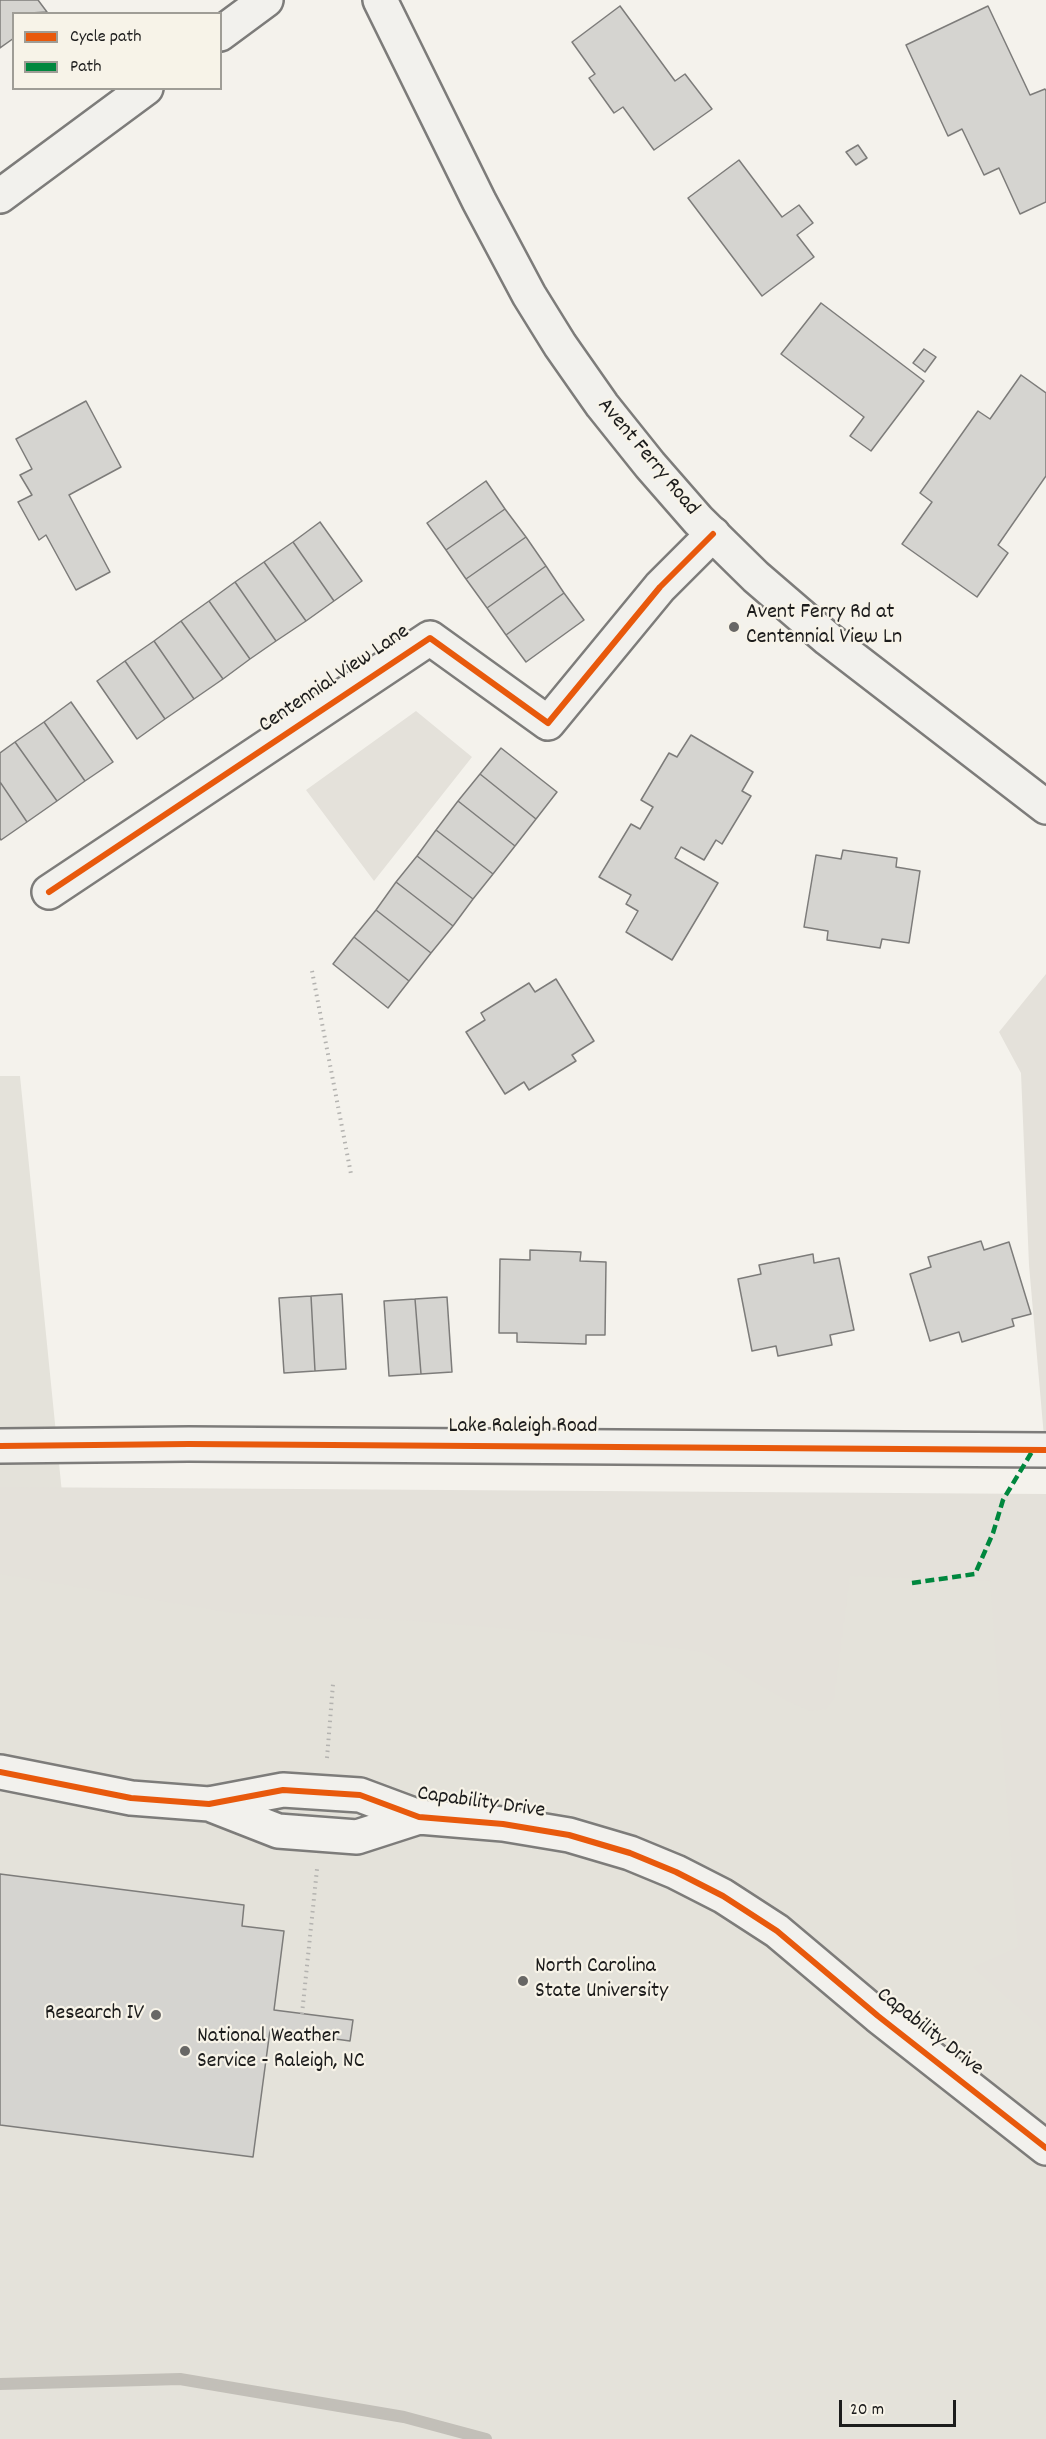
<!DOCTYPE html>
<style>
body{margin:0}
#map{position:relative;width:1046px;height:2439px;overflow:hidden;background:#f4f2ec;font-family:Dekko,sans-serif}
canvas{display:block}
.legend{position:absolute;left:12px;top:12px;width:210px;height:78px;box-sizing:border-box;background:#f7f3e8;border:2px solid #9f9d96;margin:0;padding:8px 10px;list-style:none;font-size:18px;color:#1c1c1c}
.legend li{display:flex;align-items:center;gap:12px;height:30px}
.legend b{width:30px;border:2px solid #9f9d96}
.scale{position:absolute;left:839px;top:2400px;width:117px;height:27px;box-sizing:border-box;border:3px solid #1c1c1c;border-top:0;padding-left:8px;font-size:18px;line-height:21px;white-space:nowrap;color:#1c1c1c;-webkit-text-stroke:4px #f7f3e8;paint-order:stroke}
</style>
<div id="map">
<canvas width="1046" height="2439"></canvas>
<ul class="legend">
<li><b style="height:8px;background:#e8590c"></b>Cycle path</li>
<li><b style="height:8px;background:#00873e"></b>Path</li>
</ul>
<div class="scale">20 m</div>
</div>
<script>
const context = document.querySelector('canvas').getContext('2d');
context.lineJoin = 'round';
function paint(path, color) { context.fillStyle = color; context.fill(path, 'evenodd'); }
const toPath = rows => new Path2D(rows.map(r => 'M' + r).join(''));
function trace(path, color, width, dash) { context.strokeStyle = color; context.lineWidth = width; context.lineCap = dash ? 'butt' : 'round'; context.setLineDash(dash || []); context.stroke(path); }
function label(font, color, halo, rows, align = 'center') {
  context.font = font + ' Dekko,sans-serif'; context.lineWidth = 4.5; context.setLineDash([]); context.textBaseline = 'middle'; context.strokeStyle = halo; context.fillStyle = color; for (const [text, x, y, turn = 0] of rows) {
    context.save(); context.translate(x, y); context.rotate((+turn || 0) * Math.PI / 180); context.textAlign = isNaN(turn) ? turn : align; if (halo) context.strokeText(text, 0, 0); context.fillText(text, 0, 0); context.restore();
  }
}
const built = toPath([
 [0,1076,20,1076,62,1493,1046,1524,1046,2439,0,2439]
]);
const green = toPath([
 [416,711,472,757,374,881,306,790],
 [1046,974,1046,1437,1044,1437,1029,1265,1021,1073,999,1032],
 [0,1487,1046,1494,1046,2032,973,1967,1018,1947,990,1581,850,1576,834,1698,826,1709,810,1711,789,1702,703,1652,569,1634,416,1621,232,1613,0,1574]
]);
const stream = toPath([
 [0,2384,180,2379,404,2417,486,2439]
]);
const building = toPath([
 [0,0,38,0,47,12,14,14,14,38,0,48,0,0],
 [620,6,675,81,685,74,712,109,654,150,623,107,614,113,589,78,595,74,572,42,620,6],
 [988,6,1030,95,1045,89,1046,91,1046,202,1020,214,999,168,984,175,962,129,948,136,906,45,988,6],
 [858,145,867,158,856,165,846,152,858,145],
 [739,160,782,217,799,205,813,223,797,235,814,257,762,296,688,198,739,160],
 [821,303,924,381,871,451,850,436,864,417,781,354,821,303],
 [924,349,936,357,925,372,913,363,924,349],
 [1021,375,1046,393,1046,476,998,545,1008,553,977,597,902,544,932,502,920,493,978,411,990,419,1021,375],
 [86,401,121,467,69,495,110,572,76,590,46,535,39,540,18,502,32,495,20,475,32,469,16,439,86,401],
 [486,481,505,509,446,550,427,523,486,481],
 [505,509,526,537,466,579,446,550,505,509],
 [320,522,362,581,334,601,293,542,320,522],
 [526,537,546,566,487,608,466,579,526,537],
 [293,542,334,601,306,621,264,562,293,542],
 [264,562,306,621,276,641,235,582,264,562],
 [546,566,564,593,506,635,487,608,546,566],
 [235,582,276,641,250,659,209,601,235,582],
 [564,593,584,620,526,662,506,635,564,593],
 [209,601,250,659,223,679,181,621,209,601],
 [181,621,223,679,194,699,154,641,181,621],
 [154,641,194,699,165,719,125,661,154,641],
 [125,661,165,719,137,739,97,681,125,661],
 [71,702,113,762,85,781,44,722,71,702],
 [44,722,85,781,57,801,15,742,44,722],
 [691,735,753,772,742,791,751,796,722,844,716,840,704,860,681,847,675,858,718,883,672,960,626,932,638,911,626,904,631,895,599,877,631,824,640,829,653,807,641,800,669,753,677,757,691,735],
 [15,742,57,801,27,822,0,782,0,753,15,742],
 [501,748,557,792,536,819,480,774,501,748],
 [480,774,536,819,515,846,458,801,480,774],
 [0,782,27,822,1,840,0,838,0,782],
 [458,801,515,846,493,874,436,830,458,801],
 [436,830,493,874,473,899,417,856,436,830],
 [843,850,897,858,896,867,920,871,909,943,882,939,880,948,827,940,828,931,804,927,816,855,841,859,843,850],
 [417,856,473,899,453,926,396,882,417,856],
 [396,882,453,926,431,953,376,910,396,882],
 [376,910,431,953,409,981,354,937,376,910],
 [354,937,409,981,388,1008,333,964,354,937],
 [556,979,594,1041,572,1055,576,1061,529,1090,524,1082,505,1094,466,1032,485,1020,481,1013,529,983,535,992,556,979],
 [981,1241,984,1250,1009,1242,1031,1314,1012,1319,1014,1326,962,1342,959,1332,930,1341,910,1274,931,1267,928,1257,981,1241],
 [530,1250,581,1252,580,1261,606,1262,605,1335,586,1335,586,1344,517,1342,517,1333,499,1333,500,1259,530,1260,530,1250],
 [813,1254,814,1263,839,1258,854,1330,830,1335,832,1345,778,1356,776,1346,752,1351,738,1279,761,1274,759,1265,813,1254],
 [342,1294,346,1369,315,1371,311,1296,342,1294],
 [311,1296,315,1371,284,1373,279,1298,311,1296],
 [447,1297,452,1372,421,1374,415,1299,447,1297],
 [415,1299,421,1374,389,1376,384,1301,415,1299],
 [0,1874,244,1905,242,1926,284,1931,274,2010,353,2020,350,2041,270,2030,253,2157,0,2125,0,1874]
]);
const path = toPath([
 [312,971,351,1174],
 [327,1758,333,1684],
 [302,2014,317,1869]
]);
const minor = toPath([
 [220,34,266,0],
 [0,196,146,88],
 [49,892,430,638,548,723,660,587,713,534],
 [0,1446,189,1444,1046,1450],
 [0,1772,131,1798,209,1804,283,1790,360,1795,419,1817,503,1824,569,1835,630,1853,676,1872,723,1896,777,1931,878,2016,1046,2148],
 [209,1804,278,1831,357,1837,419,1817]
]);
const major = toPath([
 [380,0,479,201,529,295,560,345,602,405,650,465,698,520,756,577,828,639,1046,807]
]);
const quiet = toPath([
 [912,1583,975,1574,993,1533,1003,1500,1033,1450]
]);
const cycleway = toPath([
 [49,892,430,638,548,723,660,587,713,534],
 [0,1446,189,1444,1046,1450],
 [0,1772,131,1798,209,1804,283,1790,360,1795,419,1817,503,1824,569,1835,630,1853,676,1872,723,1896,777,1931,878,2016,1046,2148]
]);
const markers = [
 [734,627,6,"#686765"],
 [523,1981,6,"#686765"],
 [156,2015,6,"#686765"],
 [185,2051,6,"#686765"]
];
const streetNames = [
 ["Avent Ferry Road",647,458,50],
 ["Centennial View Lane",335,680,-34],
 ["Lake Raleigh Road",523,1428],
 ["Capability Drive",481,1804,8],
 ["Capability Drive",929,2033,38]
];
const poiNames = [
 ["Avent Ferry Rd at",746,614],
 ["Centennial View Ln",746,639],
 ["North Carolina",535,1968],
 ["State University",535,1993],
 ["Research IV",144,2015,"right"],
 ["National Weather",197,2038],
 ["Service - Raleigh, NC",197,2063]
];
paint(built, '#e4e2da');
paint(green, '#e4e1da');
trace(stream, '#c2bfb8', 12);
paint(building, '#d5d4d0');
trace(building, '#7d7c7a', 1.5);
trace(minor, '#7d7c7a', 38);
trace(major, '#7d7c7a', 38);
trace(path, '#b4b3b0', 4, [1.5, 4.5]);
trace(minor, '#f2f1ed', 33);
trace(major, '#f2f1ed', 33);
trace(quiet, '#00873e', 4.5, [9, 4.5]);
trace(cycleway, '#e8590c', 6);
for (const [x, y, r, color] of markers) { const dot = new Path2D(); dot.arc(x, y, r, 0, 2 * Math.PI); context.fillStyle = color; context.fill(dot); trace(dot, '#f7f3e8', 2); }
label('22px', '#1c1c1c', '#f7f3e8', streetNames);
label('22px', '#1c1c1c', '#f7f3e8', poiNames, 'left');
</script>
